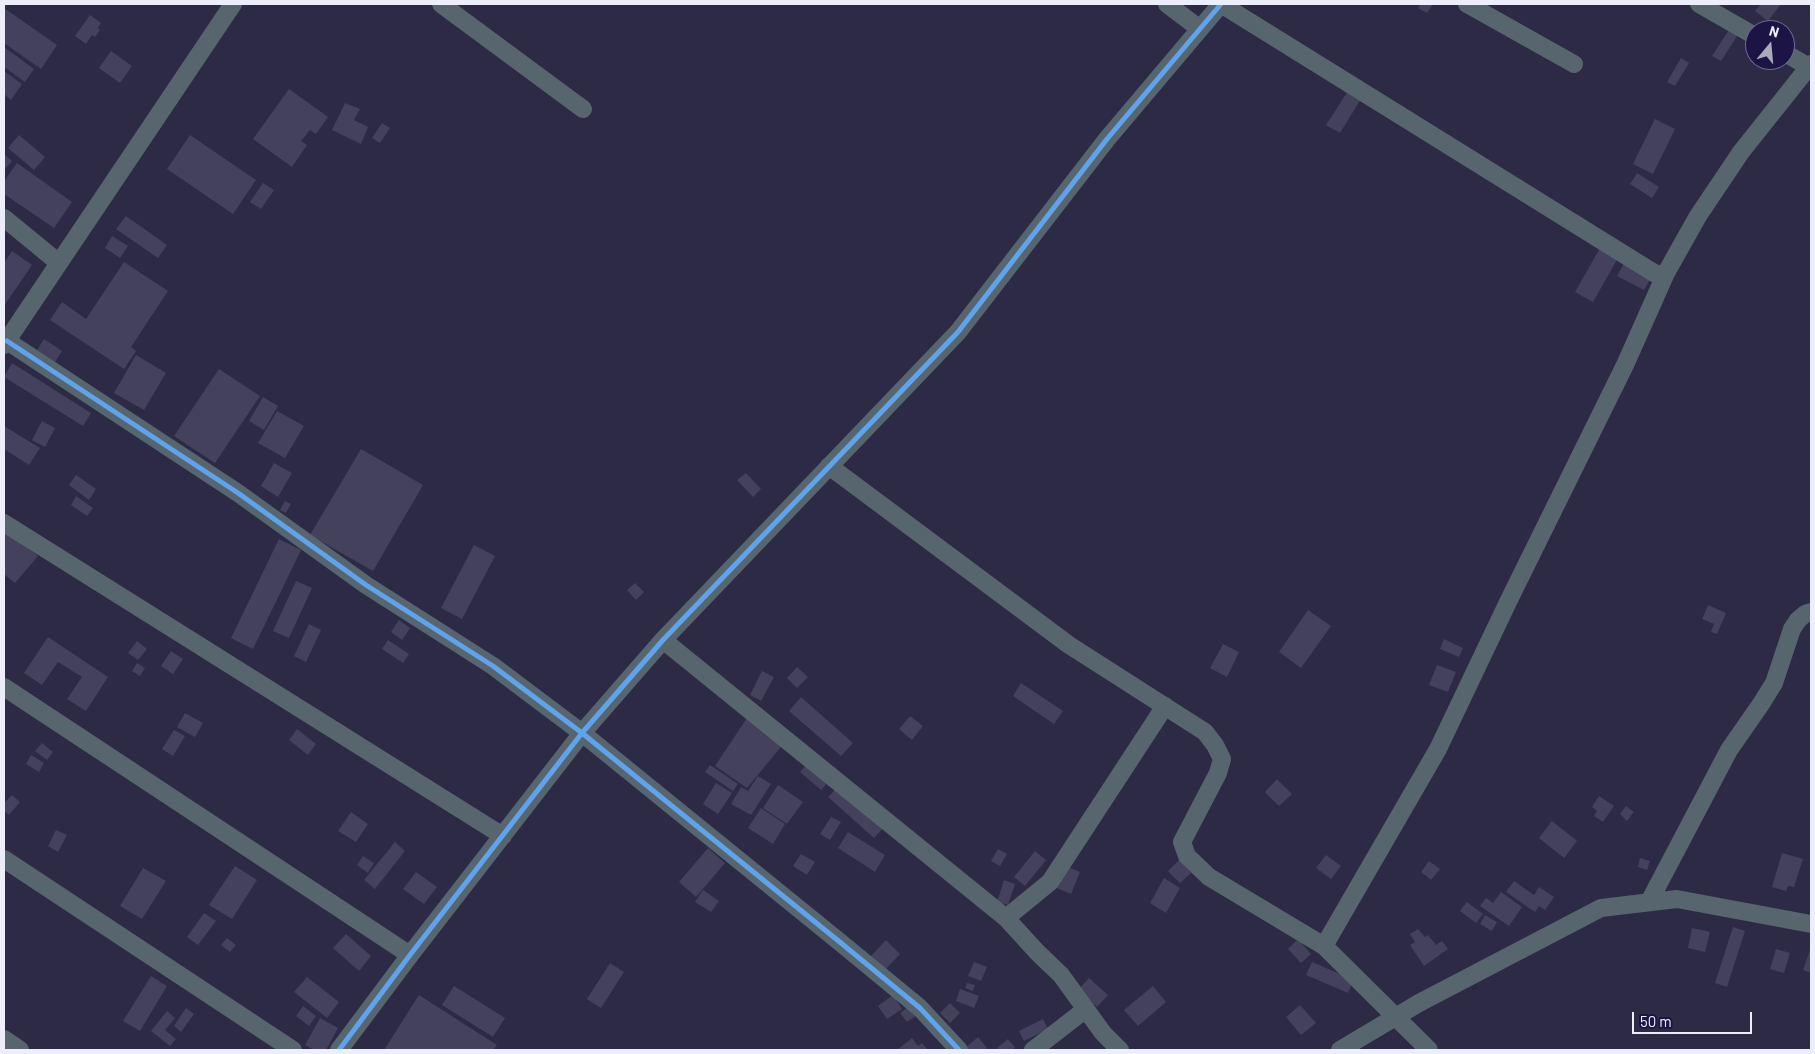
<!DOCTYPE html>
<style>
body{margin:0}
#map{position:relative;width:1815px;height:1054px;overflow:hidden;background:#2c2a45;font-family:Barlow,sans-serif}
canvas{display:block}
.frame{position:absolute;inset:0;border:5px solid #edeefb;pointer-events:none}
.north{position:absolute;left:1745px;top:20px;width:50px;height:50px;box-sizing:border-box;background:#1b1445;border:1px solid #6f6b8e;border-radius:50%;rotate:17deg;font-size:14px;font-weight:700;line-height:20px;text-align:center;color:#edeefb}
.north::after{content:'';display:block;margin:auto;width:18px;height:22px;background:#a9a9bb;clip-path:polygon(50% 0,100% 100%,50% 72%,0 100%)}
.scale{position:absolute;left:1632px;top:1012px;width:120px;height:22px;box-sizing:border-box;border:2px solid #edeefb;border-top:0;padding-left:6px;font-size:15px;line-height:18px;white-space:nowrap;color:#edeefb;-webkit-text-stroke:4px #1b1445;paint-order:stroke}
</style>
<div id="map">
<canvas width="1815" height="1054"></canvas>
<div class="frame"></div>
<div class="north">N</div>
<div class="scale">50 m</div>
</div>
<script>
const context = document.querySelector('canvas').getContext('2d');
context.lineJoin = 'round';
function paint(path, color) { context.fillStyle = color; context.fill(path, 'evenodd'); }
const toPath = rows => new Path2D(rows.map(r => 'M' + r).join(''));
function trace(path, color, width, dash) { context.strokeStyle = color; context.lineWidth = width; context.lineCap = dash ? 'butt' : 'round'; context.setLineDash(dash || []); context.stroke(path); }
const building = toPath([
 [1421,4,1433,4,1427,13,1418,8],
 [1761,4,1781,4,1768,21,1755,11],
 [4,8,57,45,41,69,4,43],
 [90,15,101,23,98,28,100,30,95,37,92,35,86,44,75,36],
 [1730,28,1739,33,1721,61,1712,56],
 [4,47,34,69,25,82,4,67],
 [111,51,132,66,120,83,99,68],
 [1681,58,1689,63,1675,86,1667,82],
 [4,71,22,84,11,100,4,94],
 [289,89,328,117,316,134,310,130,301,141,307,145,292,167,253,139],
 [1348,91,1361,99,1340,133,1326,125],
 [345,103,360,109,354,120,368,127,361,144,332,130],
 [1655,119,1675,129,1653,174,1633,164],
 [382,123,390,128,380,143,372,138],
 [19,135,45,157,34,170,8,148],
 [190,135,256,180,233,214,167,169],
 [4,154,12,161,6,168,4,166],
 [17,163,72,202,54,228,4,194,4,181],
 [1637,173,1659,187,1652,198,1630,184],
 [263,183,274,190,261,209,250,202],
 [126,216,167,245,158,258,116,229],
 [112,236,128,246,120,258,105,248],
 [1600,248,1618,258,1593,302,1575,292],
 [12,251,32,265,4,306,4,263],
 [124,262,168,291,131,347,136,351,124,369,50,320,62,302,86,319],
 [1625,262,1652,276,1644,290,1617,276],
 [44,339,62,351,55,362,37,350],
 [136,355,166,373,144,410,114,393],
 [12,363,91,413,83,426,4,377],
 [219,369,260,396,215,463,174,436],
 [263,397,278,406,264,430,249,421],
 [277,411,304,426,285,458,258,443],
 [42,421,55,428,45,447,32,440],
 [4,426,40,448,29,465,4,449],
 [361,449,423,485,373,571,310,535],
 [274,463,292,473,278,497,261,486],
 [746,473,761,489,753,497,737,480],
 [76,475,96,489,89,500,69,485],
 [76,496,93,508,87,516,71,505],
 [285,501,291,504,286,513,280,510],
 [5,529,38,556,15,583,4,574,4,531],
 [279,539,301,550,253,649,231,638],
 [474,545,495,556,462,619,441,608],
 [296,581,312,588,289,638,273,631],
 [635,583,644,592,636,600,627,590],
 [1708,605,1726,613,1717,634,1711,632,1714,624,1702,619],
 [1308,610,1331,626,1301,668,1279,652],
 [399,620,410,628,402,640,391,632],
 [309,624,321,630,306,662,294,656],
 [48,637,108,677,86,711,67,699,82,677,58,662,42,685,24,673],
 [1444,639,1463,648,1459,657,1440,649],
 [388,640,409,654,403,663,382,649],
 [137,641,147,649,138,660,128,653],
 [1223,644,1239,652,1227,677,1210,668],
 [171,651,183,659,173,674,161,666],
 [137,663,145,668,140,676,132,671],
 [1437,665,1456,672,1448,692,1429,685],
 [797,667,808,677,797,688,787,678],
 [762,671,774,677,761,701,750,695],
 [1021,683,1063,711,1054,724,1013,696],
 [801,697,853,743,841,756,789,711],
 [185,713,203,723,195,737,177,727],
 [910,716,923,726,912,740,899,729],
 [747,718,785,742,747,788,715,766],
 [297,729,316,744,308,755,289,740],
 [174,730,185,736,173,756,162,749],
 [42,743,53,752,47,760,35,751],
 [31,755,44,763,39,772,26,764],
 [808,763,829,781,821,790,800,772],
 [710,765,738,784,733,791,705,772],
 [758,776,771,784,751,815,731,804,741,787,748,791],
 [1277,779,1292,794,1279,806,1265,792],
 [716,783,732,793,718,814,703,804],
 [778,785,803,802,787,824,763,808],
 [839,786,884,827,874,838,828,797],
 [12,795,20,802,9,815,4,811,4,803],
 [1599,796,1614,806,1603,822,1594,816,1597,811,1592,807],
 [1626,806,1634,812,1627,821,1620,814],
 [761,808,785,824,773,844,748,828],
 [351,812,368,824,356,842,338,831],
 [831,817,841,822,830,840,820,834],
 [1552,821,1577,841,1564,858,1539,838],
 [56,830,67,835,58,852,48,846],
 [848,832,885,855,875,872,838,848],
 [395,842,405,851,375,889,364,880],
 [708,848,725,863,696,897,679,882],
 [998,849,1007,854,1000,866,991,861],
 [1035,851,1046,860,1025,886,1014,877],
 [1782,853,1803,859,1794,887,1788,886,1786,891,1772,887],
 [801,854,815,862,807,875,793,866],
 [1326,855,1341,866,1331,879,1316,868],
 [363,856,374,863,368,873,357,865],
 [1640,858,1650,861,1647,870,1638,867],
 [1179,860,1191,873,1180,883,1168,871],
 [1429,861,1440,869,1431,880,1421,872],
 [235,866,257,880,232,919,209,905],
 [1066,866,1080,872,1071,894,1057,888],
 [143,868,166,881,142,919,120,906],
 [416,872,437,887,424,904,403,889],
 [1164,878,1180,888,1166,913,1150,903],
 [1004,880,1015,884,1008,905,997,902],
 [1514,881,1534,895,1539,887,1554,897,1545,910,1539,906,1535,912,1506,892],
 [703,890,719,901,711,912,695,902],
 [1501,892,1522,907,1509,926,1480,906,1486,898,1493,903],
 [1467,902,1483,914,1476,923,1460,911],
 [204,913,216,921,198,945,187,937],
 [1485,915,1497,922,1492,931,1480,924],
 [1733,927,1745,931,1727,987,1715,983],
 [1692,928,1710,932,1705,952,1688,948],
 [1418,929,1425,937,1428,935,1436,945,1442,941,1448,949,1424,966,1410,945,1415,942,1410,934],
 [346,934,371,956,359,971,333,948],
 [227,938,236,945,230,952,221,945],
 [1298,939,1311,954,1301,963,1288,949],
 [886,940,900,954,884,971,870,957],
 [1811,947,1811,973,1803,970],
 [1776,949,1790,953,1784,973,1770,969],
 [974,962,987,967,981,981,968,976],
 [1312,962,1354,980,1348,993,1306,975],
 [610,963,624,972,601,1008,587,999],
 [151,976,167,986,140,1031,123,1021],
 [307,977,339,1002,327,1018,294,992],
 [1089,978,1108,995,1097,1007,1078,990],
 [967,983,975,985,973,991,965,988],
 [454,986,505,1018,493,1037,442,1005],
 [1153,986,1166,1002,1138,1026,1124,1010],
 [960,989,979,996,974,1008,956,1001],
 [419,995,497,1045,493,1050,384,1050],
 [893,995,902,1009,887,1019,878,1006],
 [950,1003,960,1013,950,1023,940,1013],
 [912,1004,919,1014,907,1022,900,1013],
 [1300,1005,1316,1023,1301,1035,1286,1017],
 [303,1006,316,1016,309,1026,296,1016],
 [186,1008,194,1014,181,1032,174,1026],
 [167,1011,175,1018,165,1030,176,1039,170,1046,151,1031],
 [320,1018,338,1028,326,1050,314,1050,305,1045],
 [1043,1019,1048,1029,1024,1041,1019,1031],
 [978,1037,987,1048,985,1050,965,1050,964,1049],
 [912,1038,918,1046,922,1043,928,1050,897,1050],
 [1008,1039,1015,1047,1012,1050,999,1050,997,1048]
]);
const minor = toPath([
 [441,4,583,109],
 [1167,4,1200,29],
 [1221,4,1654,273,1661,275,1666,273,1698,216,1741,152,1811,64],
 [1467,4,1574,64],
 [1699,4,1755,36],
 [1785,53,1811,68],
 [4,218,59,263],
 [7,341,238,493,366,585,493,666,582,733,841,943,920,1008,959,1050],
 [4,345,233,4],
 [829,466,1069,645,1205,732,1215,745,1222,759,1218,773,1182,842,1187,856,1209,877,1324,946,1429,1050],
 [4,523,503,836],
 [663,640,1006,918,1037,952,1061,975,1103,1033,1120,1050],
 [4,687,410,955],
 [4,859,293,1050],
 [1649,902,1729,750,1761,704,1774,683,1792,629,1798,620,1805,614,1811,612],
 [1006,918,1050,882,1165,706],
 [1324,946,1438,749,1508,602,1625,365,1666,273],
 [4,1039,20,1050],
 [339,1050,410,955,582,733,663,640,958,332,1107,139,1221,4],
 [1033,1050,1086,1009],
 [1340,1050,1419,1003,1601,908,1677,899,1811,924]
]);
const cycleway = toPath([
 [7,341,238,493,366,585,493,666,582,733,841,943,920,1008,959,1050],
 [339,1050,410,955,582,733,663,640,958,332,1107,139,1221,4]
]);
paint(building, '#44415c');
trace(minor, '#56656e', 18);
trace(cycleway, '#60a3ed', 5);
</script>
